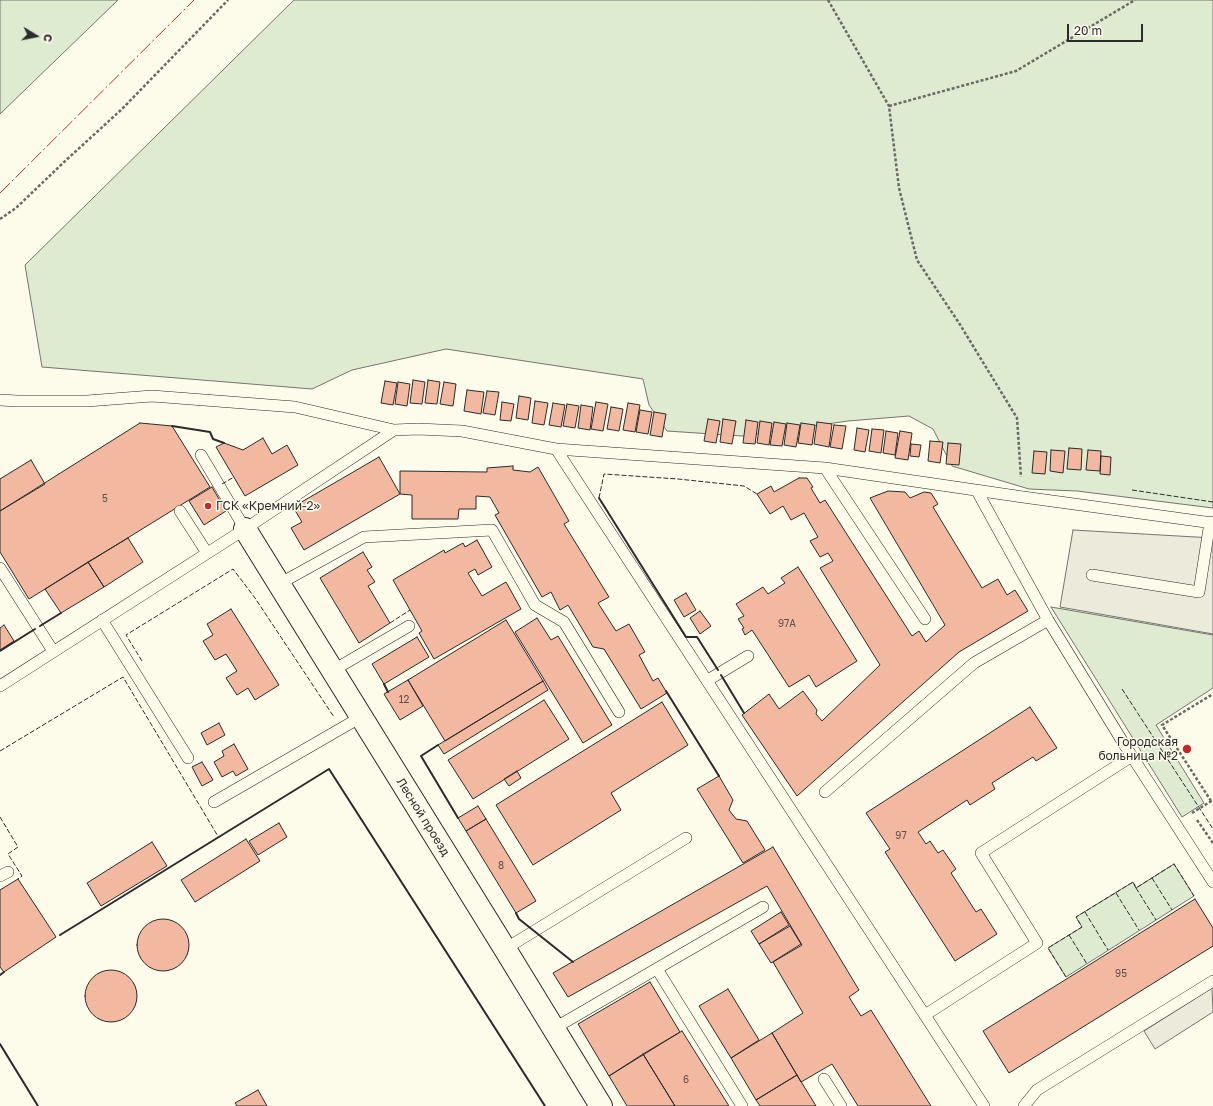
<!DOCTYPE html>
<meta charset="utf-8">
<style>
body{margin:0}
#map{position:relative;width:1213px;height:1106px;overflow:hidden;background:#fdfbea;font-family:"Golos Text",sans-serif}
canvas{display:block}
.north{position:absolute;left:16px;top:16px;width:40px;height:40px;-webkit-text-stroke:3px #fdfbea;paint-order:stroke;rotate:100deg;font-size:11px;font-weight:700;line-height:16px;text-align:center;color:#2b2b2b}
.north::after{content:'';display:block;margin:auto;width:14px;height:18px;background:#2b2b2b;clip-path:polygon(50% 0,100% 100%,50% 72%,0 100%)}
.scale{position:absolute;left:1067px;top:24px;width:76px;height:18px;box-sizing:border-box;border:2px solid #2b2b2b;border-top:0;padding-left:5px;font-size:12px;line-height:14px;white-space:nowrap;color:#2b2b2b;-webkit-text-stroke:3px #fdfbea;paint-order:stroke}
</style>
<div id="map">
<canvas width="1213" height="1106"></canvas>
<div class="north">С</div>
<div class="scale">20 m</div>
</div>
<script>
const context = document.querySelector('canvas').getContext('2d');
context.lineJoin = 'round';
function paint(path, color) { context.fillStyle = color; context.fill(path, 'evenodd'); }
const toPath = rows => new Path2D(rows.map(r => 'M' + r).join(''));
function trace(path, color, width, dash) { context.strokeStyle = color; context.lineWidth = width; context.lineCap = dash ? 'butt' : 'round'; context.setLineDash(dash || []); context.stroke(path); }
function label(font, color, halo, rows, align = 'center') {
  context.font = font + ' "Golos Text",sans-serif'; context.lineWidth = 3; context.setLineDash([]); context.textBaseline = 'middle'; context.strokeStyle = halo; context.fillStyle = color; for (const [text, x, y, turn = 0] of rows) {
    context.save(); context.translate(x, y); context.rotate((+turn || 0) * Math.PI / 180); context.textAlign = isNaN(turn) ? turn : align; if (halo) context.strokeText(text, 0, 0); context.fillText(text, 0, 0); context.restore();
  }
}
const green = toPath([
 [0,0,118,0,0,114,0,0],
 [294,0,1213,0,1213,508,1077,491,1029,489,952,466,933,429,909,416,848,421,742,436,667,431,649,405,643,379,446,349,352,370,312,389,42,367,25,265,294,0],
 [1051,607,1213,635,1213,688,1156,725,1204,803,1182,817,1051,607],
 [1174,864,1194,896,1066,977,1048,948,1082,927,1076,917,1133,882,1136,888,1174,864]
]);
const parking = toPath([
 [1073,530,1213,538,1213,634,1060,607,1073,530],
 [1212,988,1213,1012,1155,1049,1144,1031,1212,988]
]);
const building = toPath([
 [413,380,425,382,422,404,410,403,413,380],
 [428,380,440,382,437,404,425,403,428,380],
 [385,381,397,383,393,405,381,403,385,381],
 [398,382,410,384,407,406,395,404,398,382],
 [444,382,456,384,453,406,440,404,444,382],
 [467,390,484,392,481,414,464,411,467,390],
 [487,391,499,392,495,415,483,413,487,391],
 [519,396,531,398,528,420,516,418,519,396],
 [535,401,548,403,544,425,532,423,535,401],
 [502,402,514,404,511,421,500,420,502,402],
 [596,402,608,404,603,431,591,429,596,402],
 [553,403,565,405,561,427,549,425,553,403],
 [628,403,640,405,635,432,623,430,628,403],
 [567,404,579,406,575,428,563,426,567,404],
 [581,405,593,407,590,430,578,428,581,405],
 [611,407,623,409,619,431,607,429,611,407],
 [640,410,652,412,648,434,636,432,640,410],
 [654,412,666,414,662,437,650,435,654,412],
 [708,419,720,421,716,443,704,441,708,419],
 [723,419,736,421,732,444,720,442,723,419],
 [746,420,758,422,755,444,743,443,746,420],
 [760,421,772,423,769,445,757,443,760,421],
 [774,422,786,424,782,446,770,445,774,422],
 [817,422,832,424,829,447,814,444,817,422],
 [140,423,172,426,210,487,29,599,0,552,0,511,140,423],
 [787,423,800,425,796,447,784,445,787,423],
 [801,423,815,425,812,445,798,443,801,423],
 [834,425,846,426,842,449,830,447,834,425],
 [857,428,869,430,865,452,854,450,857,428],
 [872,429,884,430,881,453,869,451,872,429],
 [886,431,898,433,895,455,883,453,886,431],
 [900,431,912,433,908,460,895,458,900,431],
 [263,438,272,454,287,445,298,465,245,496,216,447,224,443,243,450,263,438],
 [930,441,943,442,940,463,928,461,930,441],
 [948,443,961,444,959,465,946,464,948,443],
 [911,444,921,445,919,457,910,456,911,444],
 [1069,448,1082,449,1081,470,1067,469,1069,448],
 [1051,450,1065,451,1063,473,1050,471,1051,450],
 [1088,450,1101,451,1100,471,1086,470,1088,450],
 [1034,451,1047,452,1045,474,1032,473,1034,451],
 [1101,456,1111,457,1110,475,1100,474,1101,456],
 [379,457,400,494,304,550,291,528,302,522,293,507,379,457],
 [31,460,45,484,0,511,0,479,31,460],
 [513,466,513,470,530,472,538,467,569,521,564,524,609,597,598,603,616,631,629,624,645,652,639,655,653,681,658,678,667,693,641,709,604,649,593,647,568,605,560,610,551,592,542,597,495,515,499,513,490,497,476,496,476,509,459,509,458,519,412,519,412,495,400,494,400,471,487,472,487,468,513,466],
 [799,478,807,478,813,487,811,488,820,503,825,500,912,636,919,631,926,642,945,625,870,498,888,491,905,492,910,498,924,492,931,493,938,504,933,507,982,588,998,579,1007,595,1015,590,1028,611,959,652,797,796,742,715,769,694,779,709,803,691,817,710,816,714,822,721,880,665,820,568,833,561,828,553,820,557,810,541,818,537,804,513,791,520,783,506,770,514,757,494,771,486,774,492,799,478],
 [212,487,226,511,204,525,189,501,212,487],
 [128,538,143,562,104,587,88,562,128,538],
 [477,540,492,567,478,575,475,569,468,573,482,596,506,582,521,609,434,659,419,633,422,631,393,580,444,550,445,553,463,543,465,547,477,540],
 [363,552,372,567,367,570,375,582,368,586,390,623,359,643,320,578,363,552],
 [88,562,104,587,61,613,45,589,88,562],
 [798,567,857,661,816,687,809,675,789,687,752,630,745,635,742,629,744,628,738,619,744,616,736,604,763,587,768,594,785,583,781,578,798,567],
 [686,593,696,610,684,617,674,600,686,593],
 [231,609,279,685,255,700,248,688,237,695,226,678,237,671,226,654,215,660,203,641,213,635,207,624,231,609],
 [700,611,711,626,700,634,690,618,700,611],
 [537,618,551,640,558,636,612,725,583,743,515,632,537,618],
 [506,620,543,681,445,741,408,680,506,620],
 [4,625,14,641,0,650,0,628,4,625],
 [417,637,429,657,384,684,372,664,417,637],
 [408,680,423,706,400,720,384,694,408,680],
 [543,681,548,690,444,754,438,745,543,681],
 [544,700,569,739,473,799,448,760,544,700],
 [662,702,688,745,611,793,621,810,533,865,496,805,662,702],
 [1030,707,1057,748,1036,761,1033,757,992,783,995,789,970,805,967,800,918,832,926,844,930,841,938,853,943,850,956,869,951,873,976,912,981,909,997,934,955,961,885,852,890,849,866,813,1030,707],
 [219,723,225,735,207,745,201,733,219,723],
 [234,744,248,769,236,776,233,771,222,777,214,762,224,756,222,751,234,744],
 [202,762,213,780,202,786,192,767,202,762],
 [517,771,521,778,509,786,504,779,517,771],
 [719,776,733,800,729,810,736,819,747,821,765,850,743,863,697,789,719,776],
 [478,806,486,819,466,831,458,818,478,806],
 [486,819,536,901,516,913,466,831,486,819],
 [279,823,287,837,258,855,249,841,279,823],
 [246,839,260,861,195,902,181,880,246,839],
 [152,842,167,866,101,906,87,883,152,842],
 [773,847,859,990,849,997,861,1016,871,1010,931,1106,858,1106,832,1064,801,1082,772,1033,803,1013,773,962,802,945,767,886,568,997,553,973,773,847],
 [18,879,56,937,4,972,0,967,0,890,18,879],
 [1195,899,1213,928,1213,946,1009,1073,983,1031,1195,899],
 [781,912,789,925,759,944,751,931,781,912],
 '137 945a26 26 0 1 1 52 0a26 26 0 1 1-52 0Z',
 [790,926,801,944,771,963,759,944,790,926],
 '85 996a26 26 0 1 1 52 0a26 26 0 1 1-52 0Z',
 [650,982,680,1032,609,1076,578,1024,650,982],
 [728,989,759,1040,731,1058,699,1006,728,989],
 [682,1031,729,1106,675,1106,643,1054,682,1031],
 [772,1033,797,1075,756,1100,731,1058,772,1033],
 [643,1054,675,1106,627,1106,609,1076,643,1054],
 [797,1075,816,1106,760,1106,756,1100,797,1075],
 [258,1090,267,1106,237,1106,235,1103,258,1090]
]);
const path = toPath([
 [828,0,889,106,899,188,917,260,959,323,1017,418,1021,477],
 [889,106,1016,71,1135,0],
 [0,219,16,208,63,163,122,109,228,0],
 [1211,801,1162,725,1213,694],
 [1192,813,1213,800],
 [1197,820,1213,843]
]);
const service = toPath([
 [0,400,17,401,87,401,152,396,295,407,394,430],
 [556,449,984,1106],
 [201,455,245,529],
 [825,468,925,619],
 [977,491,1048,620,1124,744,1213,882],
 [180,511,207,553],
 [0,568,53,651],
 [1092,575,1199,592,1210,522],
 [279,584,364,537,492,530,535,605,564,622,619,712],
 [102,620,188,758],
 [332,671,409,626],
 [708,680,748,656],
 [0,686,245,529,394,430,418,429,462,431,556,449,825,468,1023,497,1213,523],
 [825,792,974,663,1048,620],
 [214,802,361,717],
 [0,876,8,872],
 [505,949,686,838],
 [657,969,742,1106],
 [925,1015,1037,943,981,853,1132,756],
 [553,1029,763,907],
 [824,1079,841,1106],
 [1024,1106,1037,1090,1213,981]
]);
const minor = toPath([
 [245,529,505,949,601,1106]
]);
const fence = toPath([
 [222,484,234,477],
 [1132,490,1213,502],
 [599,498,604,474,678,479,744,486,757,494],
 [390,623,410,610],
 [142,661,126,635,233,569,255,598,334,717],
 [1122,689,1213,829],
 [0,751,123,677,219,838],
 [0,817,18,847,8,854,22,876,18,879],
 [1152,878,1172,910],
 [1136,888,1156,920],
 [1116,893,1139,930],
 [1085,912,1108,950],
 [1069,935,1087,964],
 [1066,977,1048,948,1082,927,1076,917,1133,882,1136,888,1174,864,1194,896]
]);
const wall = toPath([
 [172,426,210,432,213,439,224,443],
 [599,498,686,637,697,637,718,670],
 [40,626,61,613],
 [0,651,35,629],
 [721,675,744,713],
 [384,684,388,692],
 [666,691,719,776],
 [438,745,421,756,458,818],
 [516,913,519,919,573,962],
 [60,935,329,769,545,1106],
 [0,975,4,972],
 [0,1044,38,1106]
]);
const power = toPath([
 [0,193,194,0]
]);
const markers = [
 [208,506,4,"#c62828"],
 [1187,749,5,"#c62828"]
];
const numberNames = [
 ["5",105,499],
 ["97А",787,624],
 ["12",404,700],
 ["97",901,836],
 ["8",501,866],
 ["95",1121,974],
 ["6",686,1080]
];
const poiNames = [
 ["ГСК «Кремний-2»",216,506],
 ["Городская",1178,742,"right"],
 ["больница №2",1178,756,"right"]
];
const streetNames = [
 ["Лесной проезд",423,817,58]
];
paint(green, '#deebd1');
trace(green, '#74746e', 1);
paint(parking, '#eceadb');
trace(parking, '#74746e', 1);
paint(building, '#f2b8a0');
trace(building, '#2b2b2b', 1);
trace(service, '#2b2b2b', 12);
trace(minor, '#2b2b2b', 24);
trace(path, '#6a6964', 2.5, [3, 2]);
trace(service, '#fdfbea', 11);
trace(minor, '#fdfbea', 22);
trace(fence, '#2b2b2b', 1, [5, 2]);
trace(wall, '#2b2b2b', 2);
trace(power, '#c62828', 1, [14, 3, 2, 3]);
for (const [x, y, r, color] of markers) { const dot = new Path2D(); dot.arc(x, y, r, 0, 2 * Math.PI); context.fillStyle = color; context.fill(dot); trace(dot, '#fdfbea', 1.5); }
label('10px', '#5d4e48', null, numberNames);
label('12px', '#2b2b2b', '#fdfbea', poiNames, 'left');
label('12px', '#2b2b2b', '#fdfbea', streetNames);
</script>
